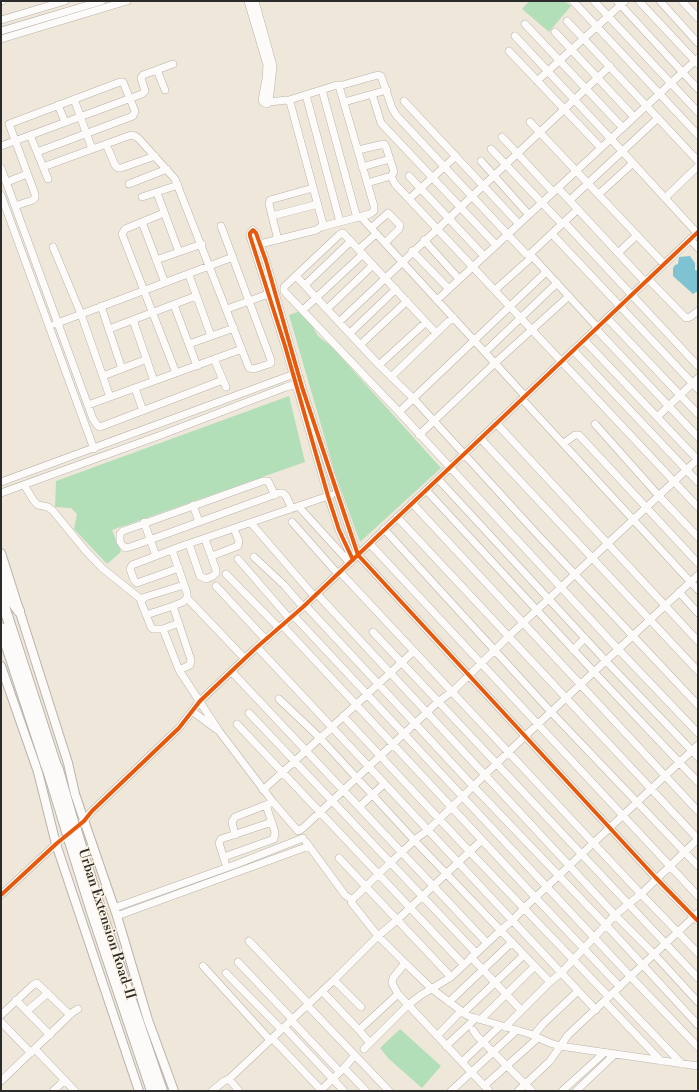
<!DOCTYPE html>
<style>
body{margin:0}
#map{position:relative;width:699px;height:1092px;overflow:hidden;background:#efe7da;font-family:"Libre Bodoni",serif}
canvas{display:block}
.frame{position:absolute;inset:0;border:2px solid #2b2b2b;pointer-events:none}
</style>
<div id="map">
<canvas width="699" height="1092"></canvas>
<div class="frame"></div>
</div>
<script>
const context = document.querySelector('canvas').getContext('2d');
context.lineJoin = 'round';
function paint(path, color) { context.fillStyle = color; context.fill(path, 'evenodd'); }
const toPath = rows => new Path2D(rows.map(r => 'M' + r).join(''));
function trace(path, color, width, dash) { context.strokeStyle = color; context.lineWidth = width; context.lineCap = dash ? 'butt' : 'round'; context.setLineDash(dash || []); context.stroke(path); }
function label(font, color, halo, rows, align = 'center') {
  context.font = font + ' "Libre Bodoni",serif'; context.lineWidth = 3; context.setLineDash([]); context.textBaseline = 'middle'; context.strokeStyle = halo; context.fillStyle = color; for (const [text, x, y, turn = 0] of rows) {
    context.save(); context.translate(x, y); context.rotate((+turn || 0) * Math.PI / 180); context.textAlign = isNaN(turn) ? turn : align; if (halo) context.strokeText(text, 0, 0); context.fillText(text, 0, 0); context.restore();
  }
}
const green = toPath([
 [529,1,565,1,571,6,549,32,522,9],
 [303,310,318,336,332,347,441,468,360,542,335,473,289,315],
 [289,396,305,462,112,530,121,552,107,564,74,529,77,514,71,508,55,507,56,481],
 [400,1029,441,1066,422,1088,389,1059,380,1048]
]);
const water = toPath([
 [690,256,695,263,695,270,698,271,698,291,693,294,673,276,673,268,675,265,678,264,679,257]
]);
const minor = toPath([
 [1,1,2,1],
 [248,1,267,65,266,79,262,100,263,102,267,104,269,102,273,66,255,1],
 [573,1,698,135],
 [594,1,698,112],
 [617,1,698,89],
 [639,1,698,64],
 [660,1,698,43],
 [682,1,698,18],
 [1,20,65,1],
 [567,21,698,161],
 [525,24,623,128],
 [1,31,102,1],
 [555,32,634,117],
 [515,36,611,139,697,233],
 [1,39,127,1],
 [509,51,601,148],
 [157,70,165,90],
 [537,81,625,1],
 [339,86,378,75,381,76,392,108,396,115,526,254,530,254,578,209],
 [322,90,357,218],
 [372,94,381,123,496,245],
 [306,95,340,222],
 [74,99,92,149],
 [289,100,337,85,339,86,374,206,374,211,370,214,321,227],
 [404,101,519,224],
 [344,102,387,90],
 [58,105,65,122],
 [530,122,664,264],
 [30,135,48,179],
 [502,137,553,192],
 [106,144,115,165,118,168,121,168,155,156],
 [1,146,142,94,145,91,141,78,143,75,173,64],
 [491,149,562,224],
 [358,150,384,144,386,147,394,172,391,176,367,183],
 [481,161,529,215],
 [43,167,131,135,135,136,139,139,175,179,249,368,254,369,269,364,271,363,271,360,221,226],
 [362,167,390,159],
 [1,168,93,419,97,425,100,427,223,380],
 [391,176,395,184,698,507],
 [409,176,484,256],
 [7,182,27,174],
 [129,184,167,169],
 [558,188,645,282],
 [157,193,179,252],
 [599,194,633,163],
 [1,195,94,449],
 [142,197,178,185],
 [665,198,698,166],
 [409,199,456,156],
 [570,200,658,118],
 [15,206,33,200,35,198,35,194,9,124,120,82,123,82,135,111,133,116,37,152],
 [164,213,125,229,122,234,176,373],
 [272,216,318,204],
 [361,217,525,396],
 [142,222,165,283],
 [564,222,698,366],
 [371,228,388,213,400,225,399,229,385,243],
 [552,234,698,389],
 [690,239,698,248],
 [278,240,269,204,270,200,313,188],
 [424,240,459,279],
 [260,244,316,230,321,227,323,224,290,102,287,100,269,102],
 [53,247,81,314,110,397],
 [359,249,376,234],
 [412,251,449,289],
 [618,253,637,235],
 [530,254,597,327],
 [156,260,202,244],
 [189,275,211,336],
 [296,276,379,365,413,398,536,533,698,705],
 [648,279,686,318,690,317,698,311],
 [305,285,351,241],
 [495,290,532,257],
 [437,300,698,58],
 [174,305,197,366],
 [101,306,122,369],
 [227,309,271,293],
 [327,309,373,265],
 [303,310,363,254],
 [607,318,698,414],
 [133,320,154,381],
 [339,322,610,66],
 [55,324,233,257],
 [109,329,196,296],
 [596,329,698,437],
 [350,333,396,289],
 [436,333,343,233,339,235,284,287,284,291,399,412,618,649,698,733],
 [584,340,698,460],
 [189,344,234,328],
 [360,345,407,301],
 [573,350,698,482],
 [485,352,557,283],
 [214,359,226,387],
 [379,365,426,322],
 [103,376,147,359],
 [391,377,453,317],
 [135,388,143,411],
 [522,399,698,590],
 [88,405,242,349],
 [399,412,546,272],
 [657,417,698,378],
 [496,423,698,641],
 [595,424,659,496,698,537],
 [419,435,495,363,569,296],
 [480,438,698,671],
 [564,443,575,435,579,435,698,563],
 [438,479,605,660,698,757],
 [1,482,297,373],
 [24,485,34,501,38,505,48,507,53,511,85,550,102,568,142,600],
 [426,490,594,672,698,782],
 [1,493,161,435,286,387,301,383],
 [275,495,268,481,263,481,123,531,120,534,120,542,123,546,126,548,133,546,279,493,283,493,286,496,292,509],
 [412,503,698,811],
 [193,505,199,522],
 [299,507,350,563],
 [397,517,698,839],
 [144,522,156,556],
 [292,522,338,574],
 [251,523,314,596],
 [384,529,552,713,698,866],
 [189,544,200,576,206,579,213,576,216,573,216,570,205,539],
 [370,544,698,896],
 [212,556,238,546,239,541,234,529],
 [254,557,284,585,303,607],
 [238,559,289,618],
 [353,560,339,530,328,496,285,346,250,236,250,233,253,230,256,233,266,261,302,387,358,555,656,878,698,921],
 [179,568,137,583,134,580,130,569,132,565,182,546,331,495],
 [340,572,641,894,698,953],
 [226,574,279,628],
 [698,575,523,738,428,830,417,838,389,864,354,898,351,902,378,936,405,963,432,989,468,1016,530,1034,550,1043,560,1046,698,1066],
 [216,586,266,640],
 [679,592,698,613],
 [317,594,615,915,654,954,698,1002],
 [187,598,245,659],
 [305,605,473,786,606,925,698,1025],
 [173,606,191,660,190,665,179,670,219,731,273,802,298,831,303,828,439,701,453,691,509,636,698,459],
 [146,615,173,606,183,602,187,598,187,593,172,550],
 [293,615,631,977,698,1047],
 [179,623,163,629,153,629,151,627,141,602,142,600,145,597,184,585],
 [282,625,535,897,620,987],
 [163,629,179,670],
 [373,632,698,978],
 [257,647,596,1010],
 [573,650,585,638],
 [232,672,487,943],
 [279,699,320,738,414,840,550,982],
 [192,711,216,729],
 [249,713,476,953],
 [343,716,470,852,609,997],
 [237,724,464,965],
 [263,790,320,738,332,728,334,725,414,651],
 [359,807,384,784],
 [235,835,232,822,235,817,271,803],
 [306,842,345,895,352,900],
 [224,857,274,839,275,832,266,805],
 [339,858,451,977],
 [225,862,219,843,221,839,272,822],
 [1,895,56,844,84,821,92,811,179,728,200,701,257,647,303,607,698,232],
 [114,908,237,864,303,838],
 [117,916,309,846],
 [249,941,309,1004],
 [471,957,521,1010],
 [238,962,292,1019],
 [203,966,270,1040],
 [226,973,281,1029],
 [334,980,361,1007],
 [322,991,359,1030,398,994,489,1091],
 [614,993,682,1064],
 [398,994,392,983,393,978,405,963],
 [16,1000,50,1035],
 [449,1002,512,942],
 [605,1002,661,1061],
 [307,1005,389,1091],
 [27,1011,48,993],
 [463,1013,524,955],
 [1,1015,33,985,37,983,70,1015],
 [481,1019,535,966],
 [291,1020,340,1072],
 [1,1022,31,1053],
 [284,1027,344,1091],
 [505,1027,550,982,561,973,615,915,641,894,698,839],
 [359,1030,370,1043],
 [473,1030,477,1036,532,1091],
 [534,1035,543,1024,578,991],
 [437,1036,461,1011],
 [272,1038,321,1090],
 [446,1046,476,1018],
 [35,1049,75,1091],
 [364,1049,408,1005,421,995,451,977,501,930,512,921,523,909,698,745],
 [462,1062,500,1026],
 [344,1068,366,1091],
 [229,1079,239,1091],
 [1,1081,73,1012,78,1009],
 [484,1086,538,1038],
 [53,1091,65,1080],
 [212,1091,224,1081,229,1079,334,980,378,936,397,920,482,840],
 [320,1091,344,1068,355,1055],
 [451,1091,517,1030],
 [518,1091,550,1061,568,1035,698,913],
 [562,1091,604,1053],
 [576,1091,615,1054]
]);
const major = toPath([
 [1,553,68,763,75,794,117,916,148,1020,174,1091],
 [1,666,38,772,56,844,139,1091]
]);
const highway = toPath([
 [1,572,9,597,19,611],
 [1,597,55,763],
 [1,628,46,765],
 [58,770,73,822],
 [49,773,65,825],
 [76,830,100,909,162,1091],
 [68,835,92,912,152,1091]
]);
const highwayBridge = toPath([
 [55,763,58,770],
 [46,765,49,773],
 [73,822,76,830],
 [65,825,68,835]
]);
const cycleway = toPath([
 [353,560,339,530,328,496,285,346,250,236,250,233,253,230,256,233,266,261,302,387,358,555,656,878,698,921],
 [1,895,56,844,84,821,92,811,179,728,200,701,257,647,303,607,698,232]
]);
const streetNames = [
 ["Urban Extension Road-II",106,924,72]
];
paint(green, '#b2dfb8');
paint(water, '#7fc3d2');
trace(minor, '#b8b3ab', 8);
trace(major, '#b8b3ab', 10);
trace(highway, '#b8b3ab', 12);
trace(minor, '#fdfbf9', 7);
trace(major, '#fdfbf9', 8);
trace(highway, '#fdfbf9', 10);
trace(highwayBridge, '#b8b3ab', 12, []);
trace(highwayBridge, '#fdfbf9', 10);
trace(cycleway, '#e8590c', 4);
label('14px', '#2b2b2b', '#fcf5e5', streetNames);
</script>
